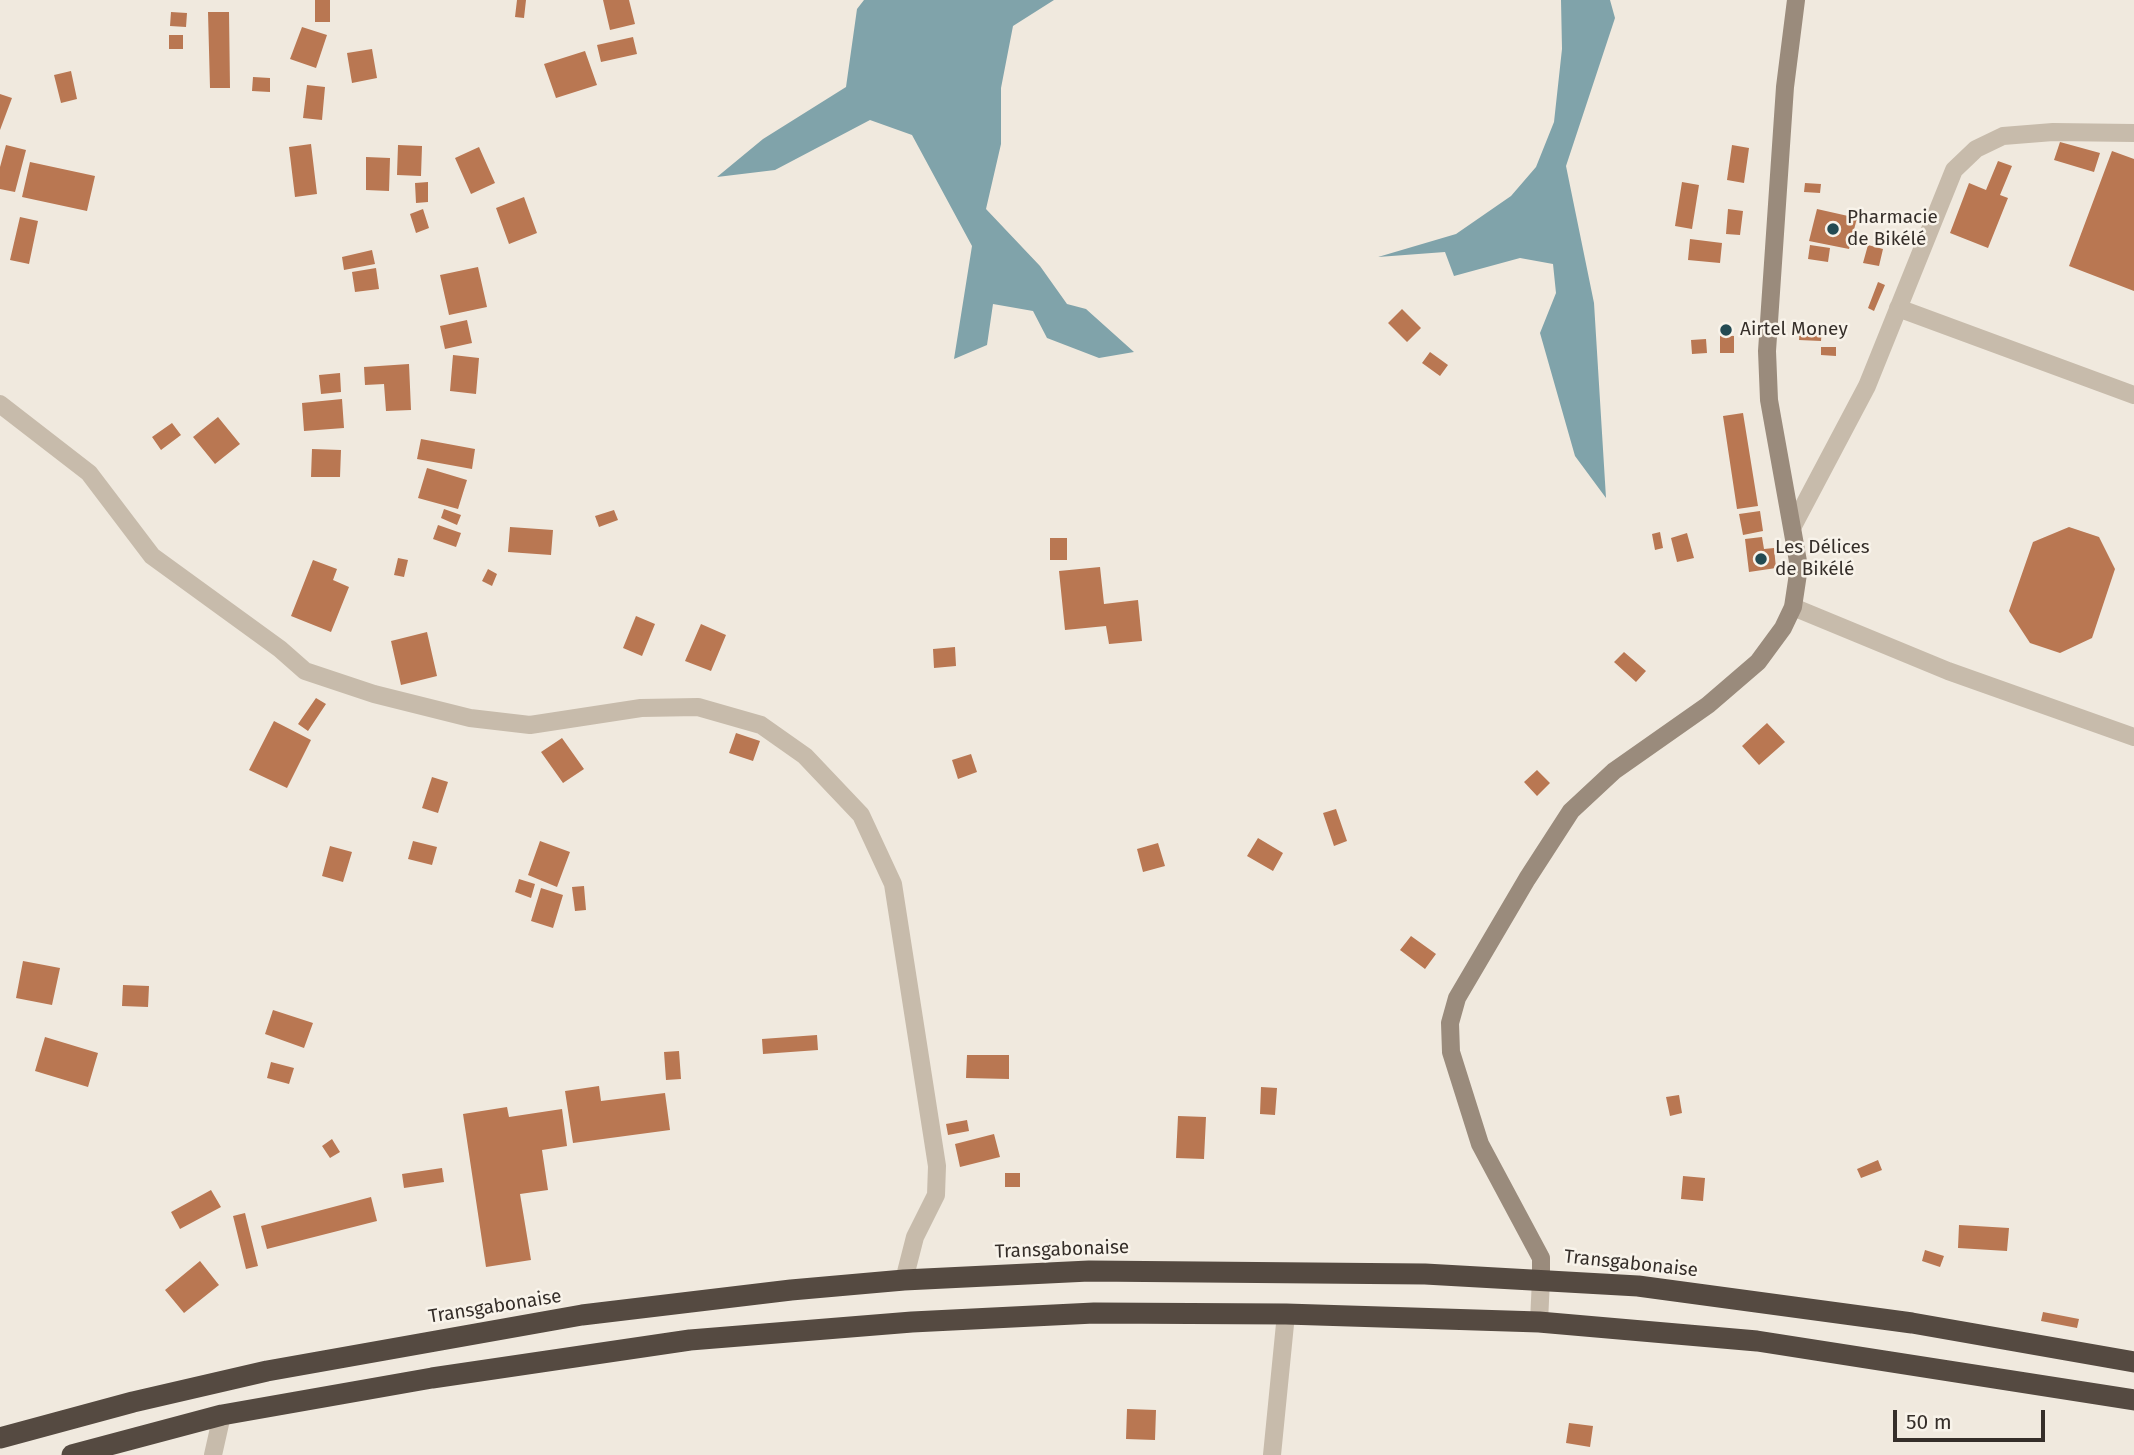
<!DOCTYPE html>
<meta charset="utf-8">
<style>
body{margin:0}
#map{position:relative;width:2134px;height:1455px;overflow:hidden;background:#f0e9de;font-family:"Fira Sans",sans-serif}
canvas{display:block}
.scale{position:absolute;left:1893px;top:1410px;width:152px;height:32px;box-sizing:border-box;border:4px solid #352e29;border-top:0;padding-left:9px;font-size:21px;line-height:24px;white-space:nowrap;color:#352e29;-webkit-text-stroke:5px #f8f3ea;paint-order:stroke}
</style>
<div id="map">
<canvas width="2134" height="1455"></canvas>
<div class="scale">50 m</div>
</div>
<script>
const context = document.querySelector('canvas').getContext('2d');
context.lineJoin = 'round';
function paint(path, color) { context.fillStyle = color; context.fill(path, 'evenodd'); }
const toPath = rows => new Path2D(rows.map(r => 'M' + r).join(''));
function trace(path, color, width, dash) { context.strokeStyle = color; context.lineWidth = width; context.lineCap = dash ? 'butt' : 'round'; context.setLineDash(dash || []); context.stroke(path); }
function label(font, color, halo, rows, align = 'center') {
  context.font = font + ' "Fira Sans",sans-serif'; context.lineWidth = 5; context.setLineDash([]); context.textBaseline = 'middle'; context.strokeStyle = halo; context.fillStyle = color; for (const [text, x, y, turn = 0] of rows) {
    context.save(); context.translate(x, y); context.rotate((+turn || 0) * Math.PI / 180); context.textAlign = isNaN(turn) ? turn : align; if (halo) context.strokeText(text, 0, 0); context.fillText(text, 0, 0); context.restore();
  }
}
const water = toPath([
 [864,0,1054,0,1013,26,1001,88,1001,144,986,209,1040,266,1067,304,1086,309,1134,352,1099,358,1047,338,1033,311,993,304,987,345,954,359,972,246,912,135,870,120,775,170,717,177,763,139,846,87,857,9],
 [1561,0,1610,0,1615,18,1566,166,1594,303,1606,498,1575,456,1540,333,1556,293,1553,264,1520,258,1454,276,1445,252,1378,257,1456,234,1511,196,1536,167,1554,122,1562,49]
]);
const building = toPath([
 [315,0,330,0,330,22,315,22],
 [517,0,526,0,524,18,515,17],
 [603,0,629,0,635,24,610,30],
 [171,12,187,13,186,27,170,26],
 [208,12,229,12,230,88,210,88],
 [302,27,327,35,316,68,290,59],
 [169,35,183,35,183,49,169,49],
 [633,37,637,54,601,62,597,45],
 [372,49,377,78,352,83,347,53],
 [585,51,597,85,556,98,544,64],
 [71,71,77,99,61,103,54,75],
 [253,77,270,78,270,92,252,91],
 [307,85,325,87,322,120,303,118],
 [0,94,12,98,0,130],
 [2060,142,2100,153,2094,172,2054,160],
 [311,144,317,194,295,197,289,147],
 [6,145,26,150,15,192,0,189,0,167],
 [398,145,422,146,421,176,397,175],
 [1732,145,1749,148,1744,183,1727,180],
 [479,147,495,183,471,194,455,158],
 [2112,151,2134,159,2134,291,2069,266],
 [366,157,390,158,389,191,366,190],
 [1998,161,2012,166,2000,195,2008,198,1988,248,1950,233,1969,183,1986,190],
 [30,162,95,176,87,211,22,197],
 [428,182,428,202,416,203,415,183],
 [1682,182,1699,185,1692,229,1675,226],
 [1805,183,1821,184,1820,193,1804,192],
 [524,197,537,233,509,244,496,208],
 [423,209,429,228,416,233,410,214],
 [1728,209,1743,211,1740,235,1726,234],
 [1817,209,1857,218,1849,249,1809,241],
 [20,217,38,221,29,264,10,260],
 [1690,239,1722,243,1720,263,1688,260],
 [1810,245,1830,248,1828,262,1808,259],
 [1868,245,1883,249,1879,266,1863,263],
 [372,250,375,264,344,270,342,257],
 [478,267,487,307,449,315,440,275],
 [376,268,379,289,355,292,352,272],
 [1878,282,1885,285,1874,311,1868,308],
 [1402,309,1421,328,1407,342,1388,323],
 [467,320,472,343,445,349,440,326],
 [1800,327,1822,328,1821,341,1799,340],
 [1720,335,1734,336,1734,353,1720,353],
 [1706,339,1707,353,1692,354,1691,340],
 [1821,347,1836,347,1836,356,1821,355],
 [1430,352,1448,365,1440,376,1422,363],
 [453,355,479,358,476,394,450,391],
 [409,364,411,410,386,411,384,384,365,385,364,367],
 [340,373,341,392,321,394,319,375],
 [342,399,344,428,304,431,302,403],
 [1743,413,1758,506,1737,509,1723,416],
 [218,417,240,444,215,464,193,437],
 [172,423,181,435,161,450,152,437],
 [421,439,475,449,472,469,417,459],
 [312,449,341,450,340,477,311,477],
 [427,468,467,480,458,509,418,498],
 [444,509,461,515,457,525,441,518],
 [614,510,618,520,599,527,595,516],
 [1760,511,1763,531,1743,535,1739,514],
 [438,525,461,533,456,547,433,539],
 [510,527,553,530,551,555,508,552],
 [2069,527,2099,537,2115,569,2092,638,2060,653,2030,643,2009,611,2033,542],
 [1660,532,1663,548,1655,550,1652,534],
 [1687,533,1694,558,1677,562,1671,538],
 [1762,537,1764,549,1774,548,1776,568,1749,572,1745,539],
 [1050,538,1067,538,1067,560,1050,560],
 [398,558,408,560,404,577,394,575],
 [313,560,337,569,333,580,349,587,331,632,291,616],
 [1100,567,1104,604,1138,600,1142,641,1109,644,1106,626,1065,630,1059,571],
 [488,569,497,574,492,586,482,581],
 [636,616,655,624,642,656,623,648],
 [701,624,726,635,711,671,685,661],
 [427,632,437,676,401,685,391,641],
 [955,647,956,666,934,668,933,649],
 [1624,652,1646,671,1636,682,1614,662],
 [316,698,326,704,308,731,298,724],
 [274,721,311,740,287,788,249,770],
 [1767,723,1785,742,1759,765,1742,746],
 [736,733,760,741,753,761,729,753],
 [562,738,584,769,563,783,541,752],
 [971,754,977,772,958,779,952,760],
 [1537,770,1550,783,1537,796,1524,782],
 [432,777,448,782,438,813,422,808],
 [1336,809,1347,841,1334,846,1323,813],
 [1258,838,1283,853,1273,871,1247,856],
 [413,841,437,847,432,865,408,859],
 [540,841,570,852,557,887,528,875],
 [1158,843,1165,866,1143,872,1137,849],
 [330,846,352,852,343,882,322,876],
 [519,879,535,884,531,898,515,892],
 [584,886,586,910,575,911,572,887],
 [541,888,563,895,553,928,531,921],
 [1411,936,1436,954,1425,969,1400,950],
 [23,961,60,968,52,1005,16,998],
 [123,985,149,986,148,1007,122,1006],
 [273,1010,313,1023,304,1048,265,1034],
 [817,1035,818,1050,763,1054,762,1039],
 [45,1037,98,1053,88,1087,35,1071],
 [679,1051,681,1079,666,1080,664,1052],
 [967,1055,1009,1055,1009,1079,966,1078],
 [271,1062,294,1068,289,1084,267,1078],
 [599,1086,601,1101,665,1093,670,1130,573,1143,565,1091],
 [1261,1087,1277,1088,1275,1115,1260,1114],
 [1679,1095,1682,1113,1670,1116,1666,1097],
 [507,1107,509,1117,562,1109,567,1146,542,1150,548,1190,520,1194,531,1260,486,1267,463,1114],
 [1178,1116,1206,1117,1204,1159,1176,1158],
 [967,1120,969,1131,948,1135,946,1124],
 [994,1134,1000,1157,960,1167,955,1144],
 [332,1139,340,1152,330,1158,322,1146],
 [1878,1160,1882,1170,1861,1178,1857,1169],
 [442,1168,444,1182,404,1188,402,1174],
 [1005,1173,1020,1173,1020,1187,1005,1187],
 [1683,1176,1705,1178,1703,1201,1681,1199],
 [211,1190,221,1207,180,1229,171,1212],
 [371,1197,377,1221,267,1249,261,1226],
 [245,1213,258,1266,246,1269,233,1216],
 [1959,1225,2009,1228,2007,1251,1958,1248],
 [1925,1250,1944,1256,1940,1267,1922,1261],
 [200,1261,219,1285,184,1313,165,1290],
 [2043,1312,2079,1319,2077,1328,2041,1321],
 [1127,1409,1156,1410,1155,1440,1126,1439],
 [1569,1423,1593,1426,1590,1447,1566,1443]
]);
const street = toPath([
 [1898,308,2134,395],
 [0,404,89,473,152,556,280,649,305,671,374,694,470,718,530,725,641,708,698,707,761,725,805,756,861,815,893,884,937,1166,936,1195,915,1237,904,1280],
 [1793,526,1867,386,1954,170,1976,149,2003,136,2053,132,2134,133],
 [1793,607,1948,671,2134,737],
 [1539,1322,1541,1279],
 [213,1455,222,1415],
 [1272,1455,1286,1314]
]);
const secondary = toPath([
 [1541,1279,1541,1258,1480,1144,1451,1052,1450,1023,1457,998,1527,879,1571,811,1614,771,1708,705,1758,662,1783,628,1793,607,1799,567,1769,400,1767,351,1785,87,1796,0]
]);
const highway = toPath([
 [0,1438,133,1402,267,1371,582,1315,791,1290,904,1280,1089,1271,1425,1274,1638,1286,1912,1323,2134,1362],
 [72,1455,222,1415,432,1378,690,1340,912,1322,1094,1313,1286,1314,1539,1322,1757,1341,2134,1400]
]);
const markers = [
 [1833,229,7,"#234a52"],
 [1726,330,7,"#234a52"],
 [1761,559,7,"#234a52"]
];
const poiNames = [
 ["Pharmacie",1847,218],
 ["de Bikélé",1847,240],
 ["Airtel Money",1740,330],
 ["Les Délices",1775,548],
 ["de Bikélé",1775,570]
];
const streetNames = [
 ["Transgabonaise",1062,1250,-2],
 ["Transgabonaise",1631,1264,6],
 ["Transgabonaise",495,1307,-9]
];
paint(water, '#80a3aa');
paint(building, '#b97752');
trace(street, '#c7bbab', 18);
trace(secondary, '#9a8b7c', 18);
trace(highway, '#554a41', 21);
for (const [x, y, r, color] of markers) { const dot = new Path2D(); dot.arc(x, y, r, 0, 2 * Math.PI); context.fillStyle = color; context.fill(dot); trace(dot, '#f8f3ea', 2.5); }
label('19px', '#352e29', '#f8f3ea', poiNames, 'left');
label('19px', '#352e29', '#f8f3ea', streetNames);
</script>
